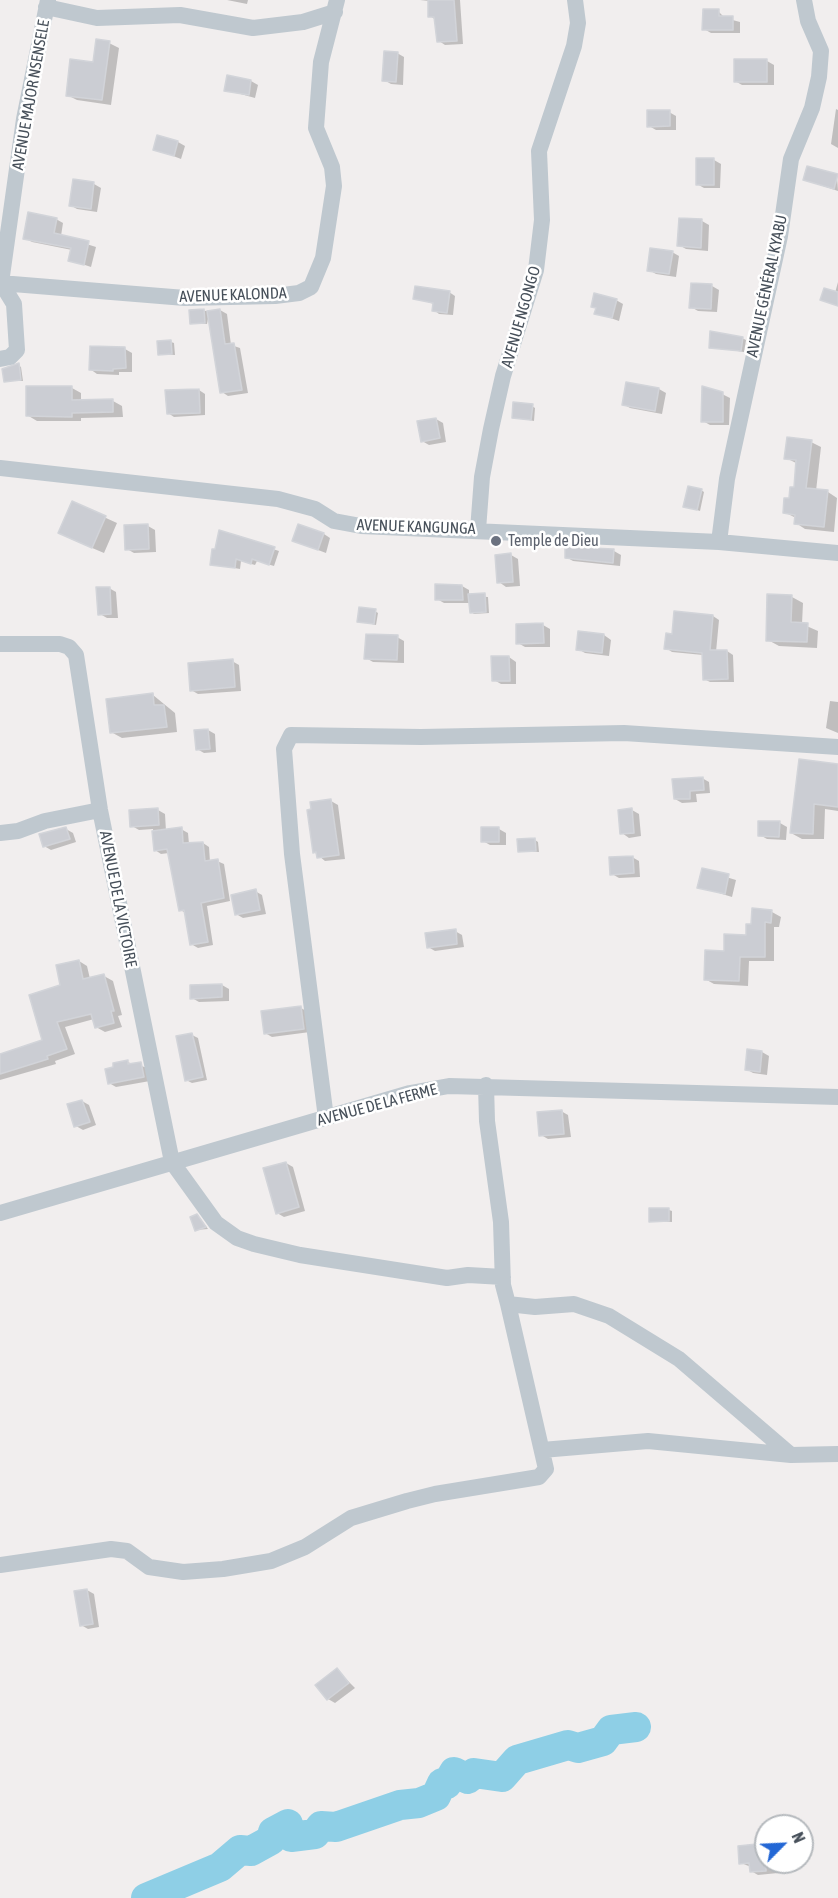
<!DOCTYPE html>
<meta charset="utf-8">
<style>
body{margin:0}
#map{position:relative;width:838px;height:1898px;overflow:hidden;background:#f1eeee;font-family:"Asap Condensed",sans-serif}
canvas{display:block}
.north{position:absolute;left:754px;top:1814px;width:60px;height:60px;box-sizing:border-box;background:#fff;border:2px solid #b5b9bd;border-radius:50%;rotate:66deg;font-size:16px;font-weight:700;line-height:24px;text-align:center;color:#47505a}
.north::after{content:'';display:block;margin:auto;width:21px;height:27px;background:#2367d5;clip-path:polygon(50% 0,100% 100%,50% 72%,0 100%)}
</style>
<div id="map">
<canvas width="838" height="1898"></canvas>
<div class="north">N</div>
</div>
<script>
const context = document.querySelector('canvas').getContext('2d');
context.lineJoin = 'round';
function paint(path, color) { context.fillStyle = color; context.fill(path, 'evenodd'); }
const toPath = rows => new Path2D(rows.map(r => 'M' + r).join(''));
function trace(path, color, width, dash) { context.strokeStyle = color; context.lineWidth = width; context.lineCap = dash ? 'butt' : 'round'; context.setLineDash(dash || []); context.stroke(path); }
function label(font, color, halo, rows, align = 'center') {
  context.font = font + ' "Asap Condensed",sans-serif'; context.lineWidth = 5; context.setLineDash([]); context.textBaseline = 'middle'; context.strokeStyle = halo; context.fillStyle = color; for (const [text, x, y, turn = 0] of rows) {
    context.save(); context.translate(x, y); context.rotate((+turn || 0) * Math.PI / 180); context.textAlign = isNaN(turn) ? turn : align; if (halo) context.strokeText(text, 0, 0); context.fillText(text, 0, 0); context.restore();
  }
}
const shadow = toPath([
 [227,0,248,0,247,4],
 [420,0,460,0,463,44,445,45,439,41,436,20,430,16,429,1],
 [718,11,725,18,740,22,740,33,711,33,704,29],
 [109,43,119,48,111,105,77,100,67,95],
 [397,53,404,57,403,85,391,84,384,80],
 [767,61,774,65,774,85,742,85,735,81],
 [251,81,258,85,255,98,226,90],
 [836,109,838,110,838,148,831,144],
 [669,112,676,116,676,130,656,130,649,126],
 [178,142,185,146,181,159,155,149],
 [714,160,721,164,720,188,704,188,697,184],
 [837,176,838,191,805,180],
 [74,181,94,184,101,188,97,212,77,209,70,205],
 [56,219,63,223,61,236,96,247,91,267,70,260,72,250,32,242,25,238],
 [680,219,702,221,709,225,708,251,686,249,679,245],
 [672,252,679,256,676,277,656,274,649,270],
 [838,282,838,306,822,300,835,293],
 [712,286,719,290,717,312,698,311,691,307],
 [449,292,455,296,453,315,439,314,434,310,434,304,414,298],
 [616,300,623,304,619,321,596,313],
 [220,310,227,314,231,345,240,348,248,393,228,396,222,392,209,314,207,324,191,323,204,311],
 [742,338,746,340,744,352,711,347],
 [171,342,174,343,175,355,159,354],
 [125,349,132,353,132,372,119,372,119,375,97,374,90,369],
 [18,365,21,367,23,381,5,381],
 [72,388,81,393,81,401,113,401,122,406,123,417,81,418,81,421,37,421,27,415],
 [659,389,666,393,662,414,630,408,623,404],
 [199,390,205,394,205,415,174,417,168,413],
 [722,394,730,398,729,425,710,425,703,421],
 [532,406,535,408,534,421,513,417],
 [436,419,443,423,446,442,429,445,422,441],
 [811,442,821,447,816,491,828,492,837,498,834,532,805,529,796,523,796,518,784,512,795,489,798,464,786,458],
 [701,490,704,492,700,511,685,506],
 [73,503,117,523,104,553,71,539],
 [148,526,155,530,156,552,134,553,127,549],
 [220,532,279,551,274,566,257,561,255,565,241,561,240,569,212,564],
 [324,534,330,538,326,553,294,541],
 [567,548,614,551,621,555,620,566,573,561,566,557],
 [511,555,518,559,520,586,506,587,499,582],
 [462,586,469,590,469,596,488,597,489,613,474,614,471,612,470,603,444,603,437,599],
 [109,588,116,592,118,618,107,618,100,614],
 [792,597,803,603,802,624,818,631,817,648,779,646,768,640],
 [375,611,378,613,376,625,358,621],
 [713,616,719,620,716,652,727,651,733,655,734,682,710,682,704,679,703,655,672,652,666,648,674,636],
 [543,625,550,629,550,647,525,647,518,643],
 [604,635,611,640,609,656,585,653,578,649],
 [397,637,404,641,404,663,373,662,366,658],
 [509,657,516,662,516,684,501,684,494,680],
 [232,661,239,665,241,691,198,694,191,690],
 [153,695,175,713,177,732,122,738,111,732],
 [830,701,838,702,838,733,826,728],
 [208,730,215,734,216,752,204,753,197,749],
 [838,766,838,811,825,809,824,839,802,839,791,833],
 [702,778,709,782,710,793,696,794,697,802,682,803,675,799],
 [331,801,338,805,345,859,325,861,314,852],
 [158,810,165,814,166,831,181,829,188,833,189,844,203,843,209,847,210,862,217,861,224,864,230,901,207,906,213,945,198,948,191,944,186,913,180,910,169,853,161,854,155,850,153,829,139,830,132,826],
 [632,810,639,814,641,836,629,838,622,833],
 [780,823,787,827,786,840,767,839,760,835],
 [66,829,73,833,76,842,51,850,44,846],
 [499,829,506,833,506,845,490,845,483,841],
 [535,840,538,842,539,852,519,851],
 [632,857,639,861,640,877,619,878,612,874],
 [703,870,736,880,732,897,699,887],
 [255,891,262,895,266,914,243,918,236,914],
 [772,912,781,917,779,927,774,927,774,961,749,961,748,986,714,984,705,979,725,952,748,937,752,926],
 [455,931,462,935,464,947,435,951,428,947],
 [79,961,87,966,90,979,104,976,113,981,122,1015,118,1016,122,1027,105,1032,96,1027,94,1019,65,1027,75,1054,55,1061,56,1064,0,1080,0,1056,44,1041,62,986],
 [222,985,229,989,229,1001,199,1002,192,998],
 [301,1008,308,1012,310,1032,272,1037,265,1033],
 [192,1035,198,1038,207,1080,192,1083,186,1080],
 [762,1052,769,1056,767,1075,753,1073,746,1069],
 [127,1062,148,1068,150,1081,116,1087,109,1083,115,1068],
 [82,1101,89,1105,96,1125,83,1130,76,1126],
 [561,1111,568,1115,571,1137,548,1139,541,1135],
 [286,1163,293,1167,305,1211,284,1217,277,1213],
 [669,1210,672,1211,672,1222,651,1221],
 [197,1216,200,1218,208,1229,196,1230],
 [87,1590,94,1594,99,1627,88,1629,81,1625],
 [337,1670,355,1688,335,1703,328,1699],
 [777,1862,778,1873,758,1875,751,1871,751,1867,741,1863]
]);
const river = toPath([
 [146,1898,220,1867,240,1850,251,1851,271,1840,273,1832,288,1824,291,1837,315,1834,321,1826,336,1827,400,1805,419,1803,436,1796,442,1783,447,1784,454,1772,468,1779,474,1773,502,1777,517,1760,568,1745,578,1748,603,1741,611,1730,636,1727]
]);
const building = toPath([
 [428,0,454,0,457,41,437,42,434,17,428,17,428,0],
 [703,9,719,9,719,16,733,16,733,30,702,30,703,9],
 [96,39,110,41,102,100,66,96,70,59,93,62,96,39],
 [384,51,398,52,396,82,382,81,384,51],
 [734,59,767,59,767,82,734,82,734,59],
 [227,75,251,80,249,95,224,91,227,75],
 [647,110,670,110,670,126,647,127,647,110],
 [157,135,178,141,174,156,153,150,157,135],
 [696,158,714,158,714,185,696,185,696,158],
 [807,166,838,174,834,189,803,180,807,166],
 [73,179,94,182,91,209,69,206,73,179],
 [28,212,57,218,54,233,89,241,84,265,68,261,71,248,23,239,28,212],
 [679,218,702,219,701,248,677,246,679,218],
 [650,248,673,251,669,274,647,271,650,248],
 [691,283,712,284,711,309,689,308,691,283],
 [415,286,450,291,447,313,432,311,433,303,413,299,415,286],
 [824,288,838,292,838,306,820,300,824,288],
 [594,293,617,299,612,318,594,314,596,308,591,307,594,293],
 [204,309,205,323,190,324,189,310,204,309],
 [220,309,225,344,234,343,242,390,220,393,207,311,220,309],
 [710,331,743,337,741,351,709,348,710,331],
 [171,340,172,354,158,355,157,341,171,340],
 [90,346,125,347,126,368,113,369,113,371,89,370,90,346],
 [19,363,21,380,4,382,2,369,19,363],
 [626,382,659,388,655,411,622,405,626,382],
 [26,386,72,386,72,400,113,399,113,412,72,413,72,417,26,416,26,386],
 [702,386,723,392,723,422,701,422,702,386],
 [199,389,200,413,167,414,165,390,199,389],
 [513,402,533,404,531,420,512,418,513,402],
 [436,418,440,438,421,442,417,421,436,418],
 [787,437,812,440,806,488,828,490,824,527,794,524,795,515,783,513,784,498,789,498,790,487,794,487,796,460,784,459,787,437],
 [688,486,702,489,697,510,683,507,688,486],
 [72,501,106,516,92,548,58,533,72,501],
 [148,524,149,549,125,550,124,525,148,524],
 [298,524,324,533,318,550,292,541,298,524],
 [219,530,275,547,269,565,252,559,251,564,236,559,235,568,210,565,212,549,215,549,219,530],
 [565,547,614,549,613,563,565,558,565,547],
 [511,553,513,582,497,583,495,555,511,553],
 [435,584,462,585,463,600,435,600,435,584],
 [96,587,110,587,111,614,98,615,96,587],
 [485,593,486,612,470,613,468,594,485,593],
 [767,594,792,595,791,622,808,623,807,642,766,641,767,594],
 [359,607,376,609,374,624,357,622,359,607],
 [674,611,713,615,710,650,727,650,728,679,703,680,702,653,664,649,666,633,672,634,674,611],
 [543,623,544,643,516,644,516,624,543,623],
 [578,631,604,634,602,653,576,650,578,631],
 [366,634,398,635,397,660,364,659,366,634],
 [491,656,509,656,510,681,492,681,491,656],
 [233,659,235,687,190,691,188,663,233,659],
 [153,693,154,705,164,705,167,727,110,733,106,699,153,693],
 [208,729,210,749,196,750,194,730,208,729],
 [799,759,838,764,838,807,814,804,813,834,790,833,799,759],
 [703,777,704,790,690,791,690,799,674,799,672,779,703,777],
 [331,799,339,855,317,858,316,852,313,853,307,810,311,809,310,802,331,799],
 [158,808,159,825,130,827,129,810,158,808],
 [632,808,634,833,620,834,618,810,632,808],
 [758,821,780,821,779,837,758,836,758,821],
 [66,827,70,839,43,847,39,834,66,827],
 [182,827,183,843,203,842,205,861,218,859,224,898,201,903,208,942,190,945,184,910,179,911,167,849,154,851,152,831,182,827],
 [481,827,499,827,499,842,481,842,481,827],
 [535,838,536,851,518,852,517,839,535,838],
 [633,856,634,873,610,875,609,857,633,856],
 [702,868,729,874,725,894,697,888,702,868],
 [256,889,260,910,235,915,231,895,256,889],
 [752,908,772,910,771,923,765,922,765,957,740,957,739,981,704,980,705,950,724,951,724,934,746,935,746,924,751,924,752,908],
 [456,929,457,944,427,948,425,933,456,929],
 [79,960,83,979,104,974,114,1011,111,1011,114,1023,95,1028,91,1014,57,1022,67,1049,47,1056,48,1059,0,1074,0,1054,42,1040,29,995,60,985,56,965,79,960],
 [222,984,222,997,190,999,190,985,222,984],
 [301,1006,304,1029,264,1034,261,1011,301,1006],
 [192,1033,203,1077,185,1081,176,1036,192,1033],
 [747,1049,762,1051,760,1072,745,1070,747,1049],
 [128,1060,128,1064,141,1062,144,1077,108,1084,105,1069,113,1067,113,1063,128,1060],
 [82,1100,90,1122,74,1127,67,1104,82,1100],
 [562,1110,564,1134,539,1136,537,1112,562,1110],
 [286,1162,299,1207,276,1214,263,1168,286,1162],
 [649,1208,669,1208,669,1221,649,1222,649,1208],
 [197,1214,206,1227,195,1231,190,1217,197,1214],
 [87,1589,93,1624,80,1626,74,1591,87,1589],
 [337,1668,349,1683,327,1700,315,1685,337,1668],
 [766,1843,766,1871,750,1872,749,1863,739,1864,738,1846,766,1843]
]);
const minor = toPath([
 [46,7,97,18,180,15,253,28,303,22,335,12],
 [0,283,185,298,275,296,299,293,311,287,323,258,334,186,332,167,316,128,321,62,337,0],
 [0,359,10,357,17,350,14,304,1,283,24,119,48,0],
 [0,468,278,499,315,509,334,521,361,526,719,542,838,553],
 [478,530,482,477,491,429,503,376,536,270,542,220,539,151,574,46,578,23,575,0],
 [719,542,727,479,780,236,791,159,812,108,819,77,821,51,808,21,804,0],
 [0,644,60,644,69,647,76,655,100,810,172,1162,216,1223,237,1238,254,1244,300,1255,447,1278,468,1275,503,1277],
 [0,833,18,831,45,821,100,810],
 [486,1085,487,1121,501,1222,503,1285,508,1304,535,1307,574,1304,609,1316,679,1359,791,1455,838,1454],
 [326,1118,292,854,284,749,291,735,421,737,624,733,838,747],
 [0,1213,410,1093,449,1086,838,1097],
 [542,1450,648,1441,791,1455],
 [0,1565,111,1549,127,1551,149,1567,183,1572,223,1569,271,1561,305,1547,351,1518,407,1501,435,1494,539,1477,546,1469,508,1304]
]);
const markers = [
 [496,541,6,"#6b7280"]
];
const streetNames = [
 ["AVENUE MAJOR NSENSELE",31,95,-80],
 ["AVENUE GÉNÉRAL KYABU",767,286,-78],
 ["AVENUE KALONDA",233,295,-2],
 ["AVENUE NGONGO",521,317,-74],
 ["AVENUE KANGUNGA",416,527,2],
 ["AVENUE DE LA VICTOIRE",118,899,79],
 ["AVENUE DE LA FERME",377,1105,-15]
];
const worshipNames = [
 ["Temple de Dieu",508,541]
];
paint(shadow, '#0003');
trace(river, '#8ecfe6', 30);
paint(building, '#cbcdd3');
trace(building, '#d2d4d9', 1.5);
trace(minor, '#bfc8cf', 16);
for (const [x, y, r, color] of markers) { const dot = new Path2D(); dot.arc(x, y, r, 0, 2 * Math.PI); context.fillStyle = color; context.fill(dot); trace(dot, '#fff', 2); }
label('16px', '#47505a', '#fff', streetNames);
label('16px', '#5b616d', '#fff', worshipNames, 'left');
</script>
